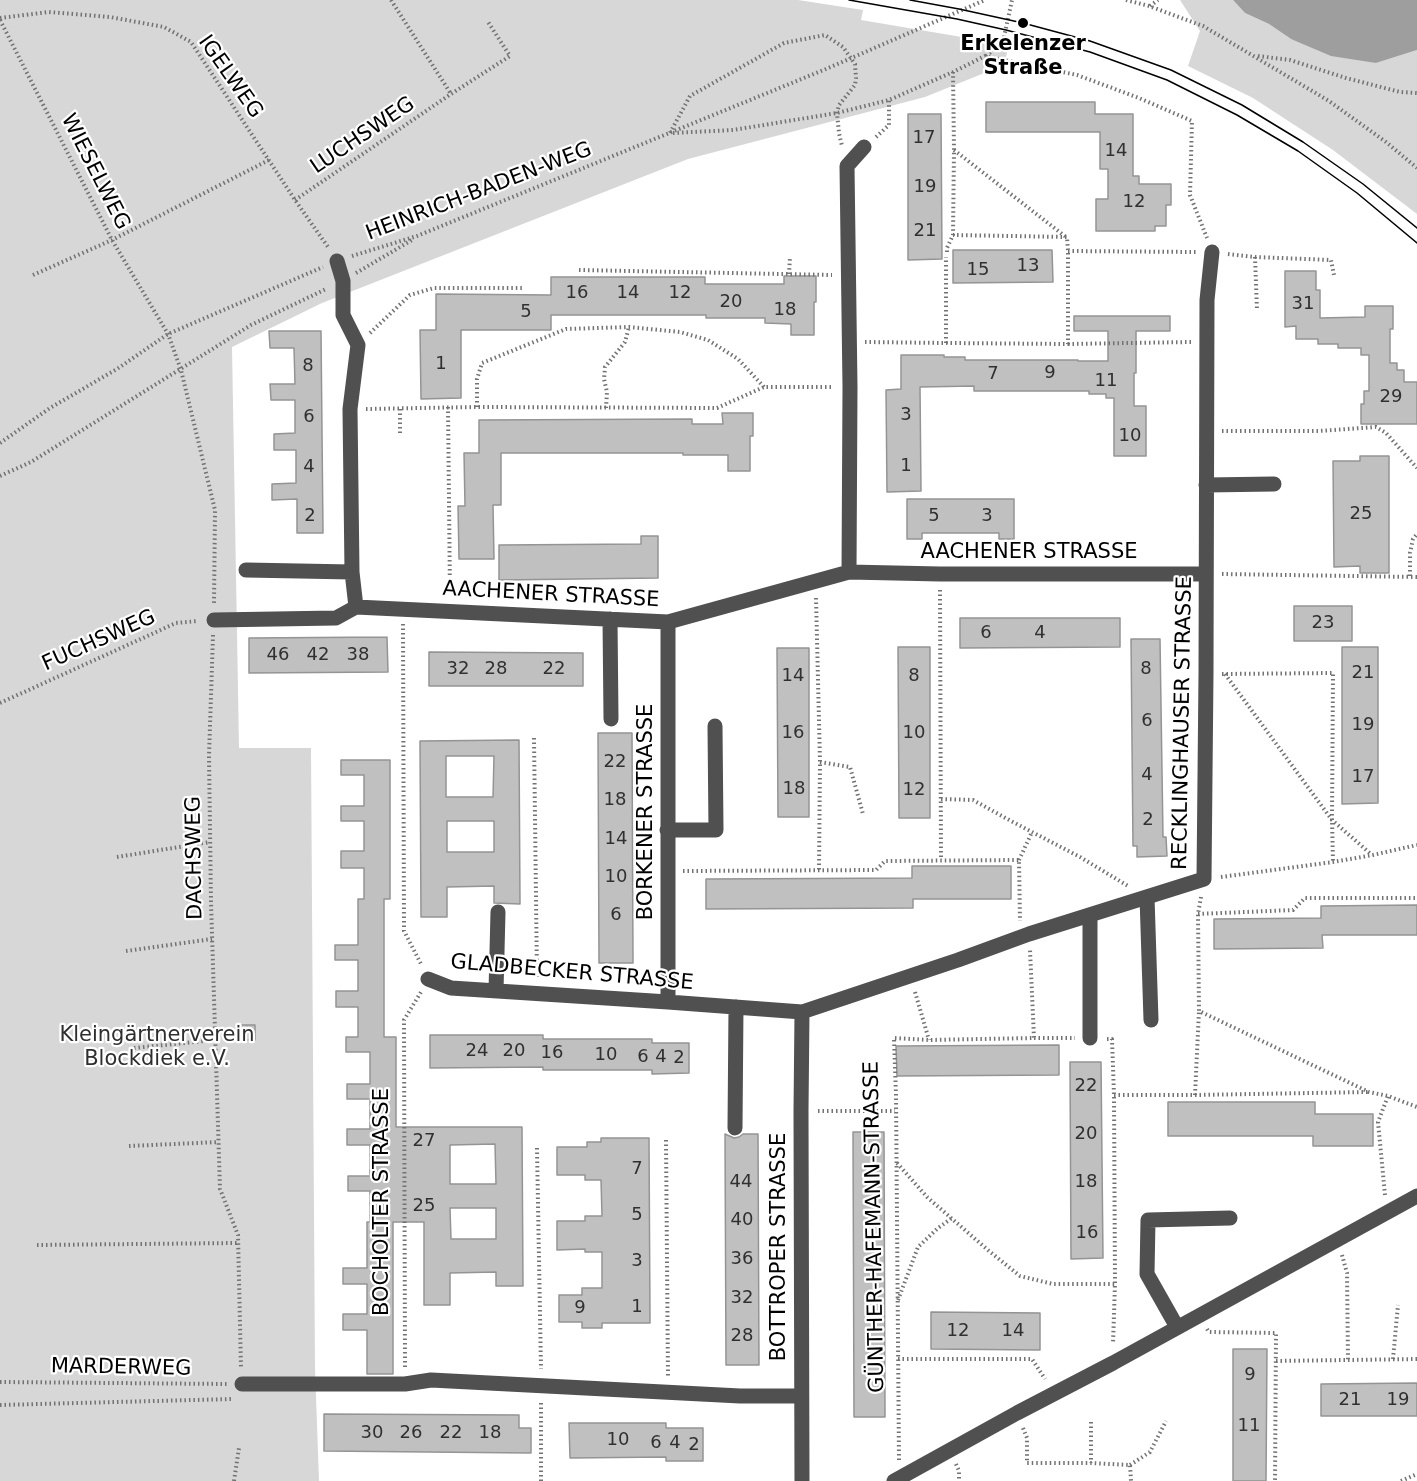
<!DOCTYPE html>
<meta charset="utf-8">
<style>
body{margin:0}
canvas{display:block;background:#fff}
</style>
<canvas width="1417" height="1481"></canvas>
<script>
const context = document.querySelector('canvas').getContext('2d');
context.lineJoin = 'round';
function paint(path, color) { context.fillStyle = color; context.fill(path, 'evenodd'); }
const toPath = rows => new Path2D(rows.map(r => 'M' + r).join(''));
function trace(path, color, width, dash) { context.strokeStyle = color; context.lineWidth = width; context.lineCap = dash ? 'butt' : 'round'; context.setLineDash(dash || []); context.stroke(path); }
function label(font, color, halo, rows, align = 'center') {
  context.font = font + ' "DejaVu Sans",sans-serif'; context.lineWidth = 4.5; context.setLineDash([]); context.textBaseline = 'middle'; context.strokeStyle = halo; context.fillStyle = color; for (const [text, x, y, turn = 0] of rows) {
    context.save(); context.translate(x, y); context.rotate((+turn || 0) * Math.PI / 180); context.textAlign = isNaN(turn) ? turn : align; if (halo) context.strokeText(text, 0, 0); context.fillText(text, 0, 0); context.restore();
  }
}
const green = toPath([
 [0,0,798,0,863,10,861,20,1009,45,1004,65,925,97,688,159,322,303,232,347,239,748,311,748,315,1368,319,1481,0,1481],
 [1180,0,1233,0,1245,13,1269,24,1291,39,1376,63,1417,50,1417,214,1333,150,1253,98,1188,66,1200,31]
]);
const water = toPath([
 [1233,0,1417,0,1417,50,1376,63,1331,56,1291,39,1269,24,1245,13]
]);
const building = toPath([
 [986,102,1095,102,1095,114,1133,114,1133,176,1139,176,1139,184,1171,184,1171,205,1166,205,1166,226,1155,226,1155,231,1096,231,1096,199,1108,199,1108,169,1100,169,1100,132,986,132,986,102],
 [908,114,941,114,942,259,908,260,908,114],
 [953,250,1052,250,1053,282,953,283,953,250],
 [1285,271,1316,271,1316,290,1320,290,1320,318,1365,317,1365,306,1393,306,1393,329,1390,329,1390,363,1397,363,1397,370,1404,370,1404,382,1417,382,1417,424,1361,424,1361,404,1364,404,1364,391,1369,391,1369,355,1361,355,1361,348,1338,348,1338,344,1318,344,1318,339,1296,339,1296,326,1285,327,1285,271],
 [784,276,816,276,816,302,814,302,814,335,791,335,791,324,765,323,765,318,706,318,706,315,551,315,551,330,461,330,461,398,421,399,420,330,436,330,436,294,551,295,551,277,705,277,705,284,784,284,784,276],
 [1074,316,1170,316,1170,331,1136,331,1136,373,1134,373,1134,406,1146,406,1146,456,1114,456,1114,398,1106,398,1106,394,1089,394,1089,391,974,391,974,386,920,387,921,491,887,492,886,390,901,389,901,355,944,355,944,357,965,357,965,360,1078,360,1078,361,1108,361,1108,331,1074,331,1074,316],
 [269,331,321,331,323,533,297,533,297,499,272,500,272,484,296,483,296,450,274,450,274,434,295,433,295,400,271,400,270,384,295,384,294,348,270,348,269,331],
 [722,413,753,413,753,436,750,436,750,471,728,471,728,455,683,455,683,453,501,453,501,505,493,505,494,559,459,559,458,506,465,506,464,453,479,453,479,420,692,419,692,424,723,424,722,413],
 [1360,456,1389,456,1389,573,1360,573,1360,566,1334,567,1333,461,1360,461,1360,456],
 [907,499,1014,499,1014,539,999,539,999,533,922,533,922,539,907,539,907,499],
 [641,536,658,536,658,578,499,580,499,545,641,544,641,536],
 [1294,606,1352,606,1352,641,1294,641,1294,606],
 [960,618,1120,618,1120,647,960,648,960,618],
 [387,637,388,672,249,673,249,638,387,637],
 [1131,639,1160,639,1163,837,1166,837,1167,856,1137,857,1137,846,1133,846,1131,639],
 [898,647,930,647,930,818,899,818,898,647],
 [1342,647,1378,647,1378,803,1342,804,1342,647],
 [777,648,809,648,809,817,778,817,777,648],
 [429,652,583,653,583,686,429,686,429,652],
 [598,733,632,733,633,963,599,963,598,733],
 [519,740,520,904,494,903,494,886,447,887,447,917,421,917,420,741,519,740],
 [446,756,494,756,493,797,446,797,446,756],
 [447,821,494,821,494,852,447,852,447,821],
 [341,760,390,760,390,899,384,899,384,1037,396,1037,396,1127,522,1127,523,1286,496,1286,496,1272,450,1273,450,1305,424,1305,424,1222,393,1222,393,1374,367,1374,367,1330,343,1330,343,1314,367,1314,367,1284,343,1284,343,1268,367,1268,367,1222,370,1222,370,1191,348,1191,348,1176,370,1176,370,1145,347,1145,347,1129,370,1129,370,1099,347,1099,347,1084,370,1084,370,1052,346,1052,346,1037,358,1037,358,1007,336,1007,336,991,358,991,358,960,335,960,335,945,358,945,358,899,364,899,364,868,341,868,341,851,364,851,364,821,341,821,341,806,364,806,364,775,341,775,341,760],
 [495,1144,496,1184,450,1184,450,1145,495,1144],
 [450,1208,496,1208,496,1239,451,1239,450,1208],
 [912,866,1011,866,1011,899,913,899,913,908,706,909,706,879,912,878,912,866],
 [1417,905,1417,935,1322,935,1323,948,1214,949,1214,919,1321,918,1321,906,1417,905],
 [237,1025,255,1025,255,1040,237,1040,237,1025],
 [430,1035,543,1035,543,1039,652,1039,652,1043,689,1043,689,1073,652,1074,652,1070,543,1070,543,1067,430,1068,430,1035],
 [1059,1045,1059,1075,897,1076,896,1046,1059,1045],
 [1070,1062,1101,1062,1103,1258,1071,1259,1070,1062],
 [1168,1102,1315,1102,1315,1114,1373,1114,1373,1146,1313,1146,1313,1136,1168,1136,1168,1102],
 [853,1132,884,1132,885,1417,854,1417,853,1132],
 [725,1134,734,1138,739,1137,743,1134,758,1134,759,1365,726,1365,725,1134],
 [601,1138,649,1138,650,1323,602,1323,602,1328,582,1328,582,1322,559,1322,559,1295,582,1295,582,1288,602,1288,602,1252,585,1252,585,1249,557,1250,557,1221,585,1221,585,1216,602,1216,601,1180,585,1180,585,1175,557,1175,557,1147,587,1147,587,1142,601,1142,601,1138],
 [931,1312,1040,1313,1040,1350,931,1349,931,1312],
 [1233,1349,1267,1349,1266,1481,1233,1481,1233,1349],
 [1417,1383,1417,1416,1321,1416,1321,1384,1417,1383],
 [324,1414,519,1415,519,1428,531,1428,531,1453,324,1451,324,1414],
 [569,1423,666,1423,666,1428,703,1428,703,1461,666,1461,666,1457,570,1458,569,1423]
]);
const path = toPath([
 [391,0,451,94],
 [1126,0,1149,6,1203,26,1329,101,1386,142,1417,168],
 [1150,6,1158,0],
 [0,18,49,12,110,17,164,27,191,42,295,200,328,247],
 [0,20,112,240,168,334,181,370,215,510,214,603],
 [986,56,1003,42,1012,0],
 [1258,56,1290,60,1346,78,1400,92,1417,93],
 [670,133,690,96,784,43,825,35,843,47,855,64,856,78,855,85,839,105,837,113,839,133,842,146],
 [673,133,733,130,837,113,889,100,953,72,985,56,1077,75,1139,98,1192,121,1190,195,1207,238],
 [876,137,889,125,889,100],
 [954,150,1066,237],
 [295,200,451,94,510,56,488,22],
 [1068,251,1196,252],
 [947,252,947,248,953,235,954,150,953,72],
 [1228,254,1255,257,1331,260,1334,275],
 [352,256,417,236,826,69,985,0],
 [1255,257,1257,310],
 [579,270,832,275],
 [356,273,412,240],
 [789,274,790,257],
 [33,275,112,240,269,160],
 [370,333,410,295,434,288,524,288],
 [865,342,946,343,946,257],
 [946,343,1068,344,1068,251,1067,237,953,235],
 [1068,344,1191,342],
 [448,407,450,595],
 [477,407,477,379,482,363,566,329,629,327,680,332,708,340,738,359,764,387],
 [606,408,607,392,604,379,605,367,625,342,629,327],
 [366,409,477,407,717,408,764,387,833,387],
 [400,409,400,433],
 [1222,431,1319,431,1376,427,1386,433,1417,468],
 [0,443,50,408,117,369,168,334,323,267],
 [0,476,31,462,251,325,326,289],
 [1222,574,1417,577],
 [1410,576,1410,553,1413,539,1417,534],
 [940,590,941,860],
 [816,598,820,762,819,870],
 [403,624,404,931,421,964],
 [213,635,209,756,211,902,220,1189,238,1235,241,1368],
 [1222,674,1333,673,1332,820,1333,862],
 [1225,674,1332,820,1372,855],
 [0,703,176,623,198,621],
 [534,738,537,977],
 [820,762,850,767,863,814],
 [941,799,973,800,1011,821,1080,857,1128,886],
 [117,857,210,842],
 [1019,860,1032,832],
 [683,871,876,870,885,861,1019,860,1020,921],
 [1221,877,1333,862,1373,855,1417,845],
 [1201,897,1198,914,1199,1011,1369,1092,1388,1096,1417,1107],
 [1198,914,1293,910,1305,898,1417,898],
 [126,951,212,939],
 [915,992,929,1040],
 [1034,1038,1075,1038],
 [1107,1039,1112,1039,1114,1095,1115,1284,1113,1344],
 [134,1048,215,1040],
 [1114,1095,1195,1095,1368,1092],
 [1195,1095,1199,1011],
 [818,1111,895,1111],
 [666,1140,668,1377],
 [129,1146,219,1142],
 [537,1148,541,1369],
 [897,1163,927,1197,989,1251,1020,1276,1053,1284,1115,1284],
 [1385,1195,1378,1122,1388,1096],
 [37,1245,238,1243],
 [1342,1255,1347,1273,1348,1361],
 [898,1300,918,1247,938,1228,952,1218],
 [1207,1329,1209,1332,1276,1333,1275,1481],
 [898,1359,1032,1359,1045,1379],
 [1393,1359,1398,1305],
 [1276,1361,1417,1359],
 [405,1367,404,1020,421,992],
 [0,1382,227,1384],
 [0,1405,232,1399],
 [1091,1422,1091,1463],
 [1023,1428,1027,1438,1027,1463,1091,1463,1130,1465,1131,1481],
 [899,1460,896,1096,894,1038,929,1040,1034,1038,1030,950],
 [956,1464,959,1471,959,1481],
 [1130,1465,1150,1452,1166,1421],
 [234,1481,239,1448],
 [541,1481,541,1401],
 [1401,1481,1417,1474]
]);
const minor = toPath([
 [337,261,343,281,343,315,358,345,350,409,352,572,356,607],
 [1206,485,1274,484],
 [246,570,352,572],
 [849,572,850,387,847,166,864,147],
 [610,619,611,719],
 [214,620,336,618,356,607,668,622,849,572,940,574,1206,574],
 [668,622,668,1002],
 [667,830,716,830,715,726],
 [1147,897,1151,1020],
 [1090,915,1090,1038],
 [428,979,451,988,668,1002,802,1012,958,960,1029,934,1204,879,1206,673,1207,300,1212,252],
 [496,991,498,912],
 [802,1012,801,1111,802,1481],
 [735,1128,736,1007],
 [1177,1327,1147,1274,1148,1220,1230,1218],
 [242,1384,405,1384,431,1380,740,1396,801,1396],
 [894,1481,1017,1413,1113,1363,1417,1196]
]);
const tram = toPath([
 [849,0,957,19,1006,30,1090,52,1167,80,1237,115,1298,151,1357,193,1417,243],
 [910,0,959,9,1023,23,1090,41,1171,70,1242,105,1303,142,1363,184,1417,228]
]);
const markers = [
 [1023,23,6,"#000"]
];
const numberNames = [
 ["17",924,138],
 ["14",1116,151],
 ["19",925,187],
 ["12",1134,202],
 ["21",925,231],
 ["13",1028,266],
 ["15",978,270],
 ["16",577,293],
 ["14",628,293],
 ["12",680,293],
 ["20",731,302],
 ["31",1303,304],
 ["18",785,310],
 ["5",526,312],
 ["1",441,364],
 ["8",308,366],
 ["9",1050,373],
 ["7",993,374],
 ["11",1106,381],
 ["29",1391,397],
 ["3",906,415],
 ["6",309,417],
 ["10",1130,436],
 ["1",906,466],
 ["4",309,467],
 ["25",1361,514],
 ["2",310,516],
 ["5",934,516],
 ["3",987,516],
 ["23",1323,623],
 ["6",986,633],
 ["4",1040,633],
 ["46",278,655],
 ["42",318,655],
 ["38",358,655],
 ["32",458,669],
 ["28",496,669],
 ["22",554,669],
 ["8",1146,669],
 ["21",1363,673],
 ["14",793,676],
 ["8",914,676],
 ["6",1147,721],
 ["19",1363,725],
 ["16",793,733],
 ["10",914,733],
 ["22",615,762],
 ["4",1147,775],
 ["17",1363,777],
 ["18",794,789],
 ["12",914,790],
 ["18",615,800],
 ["2",1148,820],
 ["14",616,839],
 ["10",616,877],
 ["6",616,915],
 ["24",477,1051],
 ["20",514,1051],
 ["16",552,1053],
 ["10",606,1055],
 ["6",643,1057],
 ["4",661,1057],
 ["2",679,1058],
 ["22",1086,1086],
 ["20",1086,1134],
 ["27",424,1141],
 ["7",637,1169],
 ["44",741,1182],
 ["18",1086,1182],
 ["25",424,1206],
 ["5",637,1215],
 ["40",742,1220],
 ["16",1087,1233],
 ["36",742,1259],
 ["3",637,1261],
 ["32",742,1298],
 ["1",637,1307],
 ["9",580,1308],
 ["12",958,1331],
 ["14",1013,1331],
 ["28",742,1336],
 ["9",1250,1375],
 ["21",1350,1400],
 ["19",1398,1400],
 ["11",1249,1426],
 ["30",372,1433],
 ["26",411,1433],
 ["22",451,1433],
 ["18",490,1433],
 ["10",618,1440],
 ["6",656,1443],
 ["4",675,1443],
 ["2",694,1445]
];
const poiNames = [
 ["Erkelenzer",1023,45],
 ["Straße",1023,69]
];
const streetNames = [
 ["IGELWEG",230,77,55],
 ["LUCHSWEG",363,136,-34],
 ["WIESELWEG",95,172,63],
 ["HEINRICH-BADEN-WEG",479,192,-21],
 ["AACHENER STRASSE",1029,553],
 ["AACHENER STRASSE",551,595,3],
 ["FUCHSWEG",99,641,-24],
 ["RECKLINGHAUSER STRASSE",1183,723,-89],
 ["BORKENER STRASSE",647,812,-90],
 ["DACHSWEG",195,858,-91],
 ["GLADBECKER STRASSE",572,973,5],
 ["BOCHOLTER STRASSE",383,1202,-90],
 ["GÜNTHER-HAFEMANN-STRASSE",875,1227,-91],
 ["BOTTROPER STRASSE",780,1247,-90],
 ["MARDERWEG",121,1368,1]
];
const parkNames = [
 ["Kleingärtnerverein",157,1036],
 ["Blockdiek e.V.",157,1060]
];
paint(green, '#d7d7d7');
paint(water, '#9e9e9e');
paint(building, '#c0c0c0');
trace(building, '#949494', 1.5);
trace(path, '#727272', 4, [1.5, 3]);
trace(minor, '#505050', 15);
trace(tram, '#000', 1.5);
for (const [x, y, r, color] of markers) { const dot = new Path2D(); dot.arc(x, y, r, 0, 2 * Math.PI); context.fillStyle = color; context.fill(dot); trace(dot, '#fff', 2); }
label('18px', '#303030', null, numberNames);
label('bold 21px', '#000', '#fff', poiNames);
label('21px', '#000', '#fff', streetNames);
label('21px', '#2e2e2e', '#fff', parkNames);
</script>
